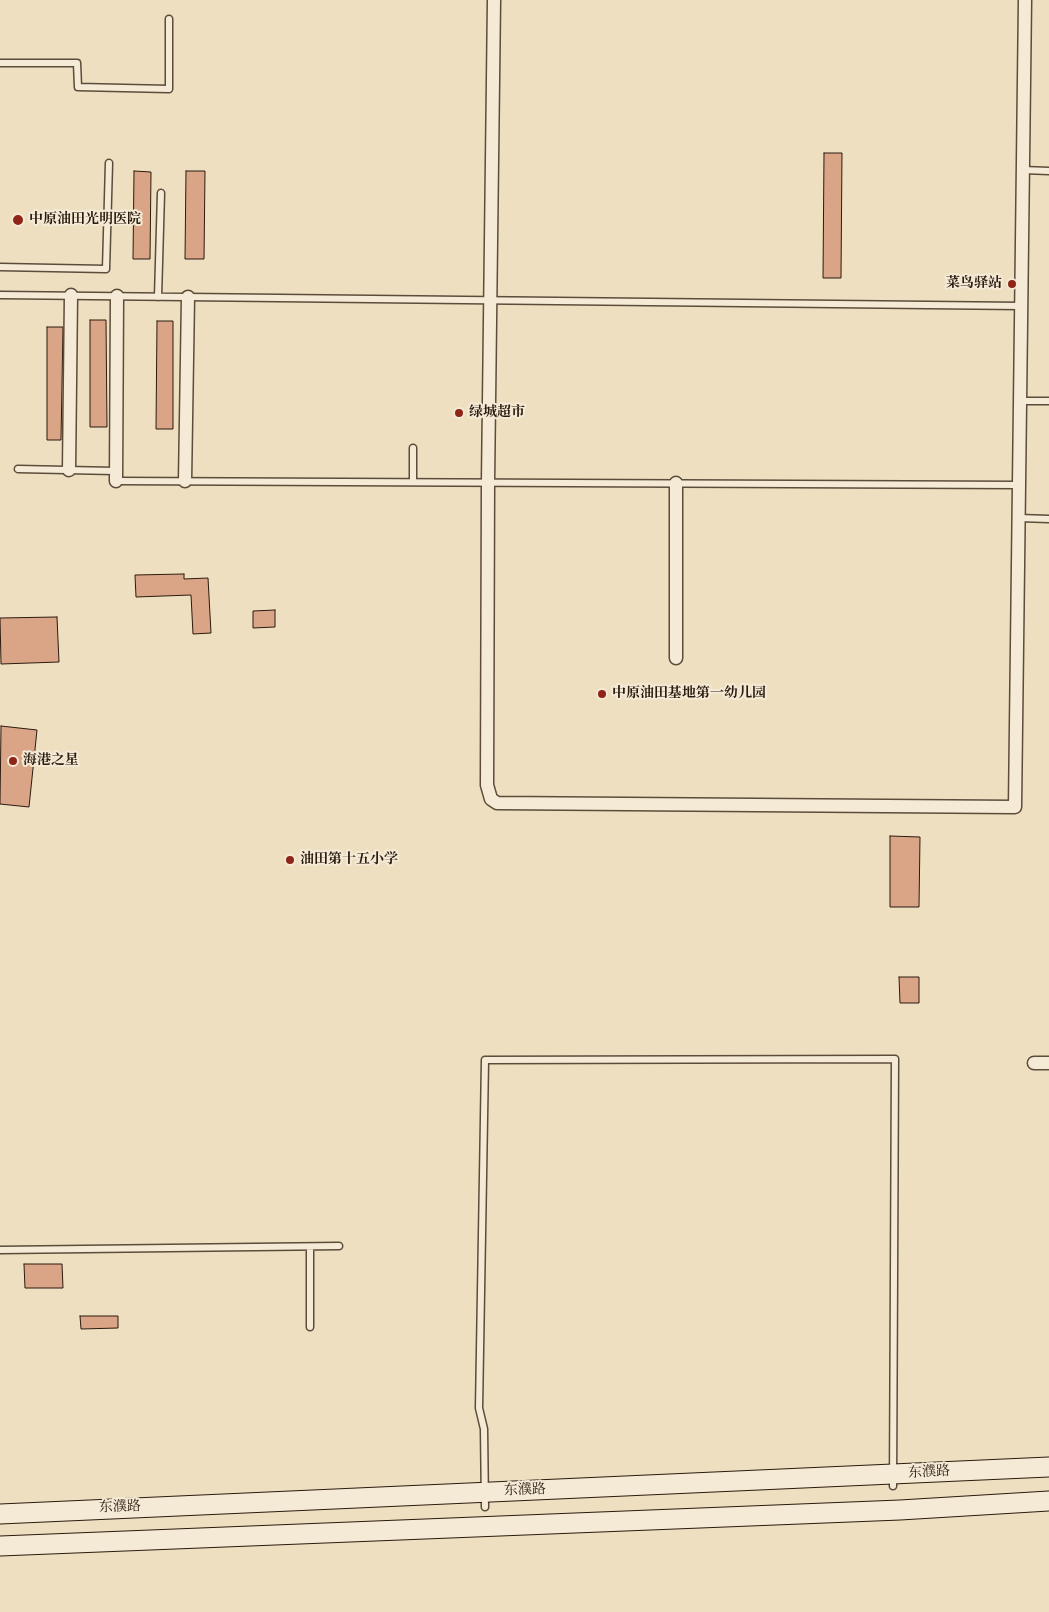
<!DOCTYPE html>
<meta charset="utf-8">
<style>
body{margin:0}
canvas{display:block;background:#eedfc0}
</style>
<canvas width="1049" height="1612"></canvas>
<script>
const context = document.querySelector('canvas').getContext('2d');
context.lineJoin = 'round';
function paint(path, color) { context.fillStyle = color; context.fill(path, 'evenodd'); }
const toPath = rows => new Path2D(rows.map(r => 'M' + r).join(''));
function trace(path, color, width, dash) { context.strokeStyle = color; context.lineWidth = width; context.lineCap = dash ? 'butt' : 'round'; context.setLineDash(dash || []); context.stroke(path); }
function label(font, color, halo, rows, align = 'center') {
  context.font = font + ' "IM FELL English","Noto Serif SC",serif'; context.lineWidth = 4; context.setLineDash([]); context.textBaseline = 'middle'; context.strokeStyle = halo; context.fillStyle = color; for (const [text, x, y, turn = 0] of rows) {
    context.save(); context.translate(x, y); context.rotate((+turn || 0) * Math.PI / 180); context.textAlign = isNaN(turn) ? turn : align; if (halo) context.strokeText(text, 0, 0); context.fillText(text, 0, 0); context.restore();
  }
}
const building = toPath([
 [824,153,842,153,841,278,823,278,824,153],
 [134,171,151,172,150,259,133,259,134,171],
 [186,171,205,171,204,259,185,259,186,171],
 [90,320,106,320,107,427,90,427,90,320],
 [157,321,173,321,173,429,156,429,157,321],
 [47,327,63,327,61,440,47,440,47,327],
 [184,574,184,579,208,578,211,633,193,634,191,595,136,597,135,575,184,574],
 [275,610,275,627,253,628,253,611,275,610],
 [57,617,59,662,1,664,0,618,57,617],
 [1,726,37,730,29,807,0,804,1,726],
 [890,836,920,837,919,907,890,907,890,836],
 [899,977,919,977,919,1003,900,1003,899,977],
 [24,1264,62,1264,63,1288,25,1288,24,1264],
 [80,1316,118,1316,118,1328,81,1329,80,1316]
]);
const lane = toPath([
 [0,63,77,63,78,87,169,89,169,19],
 [1023,170,1049,171],
 [0,267,106,269,109,163],
 [0,295,1021,306],
 [158,297,161,193],
 [1020,401,1049,401],
 [413,448,413,482],
 [18,469,115,471],
 [116,481,1019,485],
 [1019,518,1049,519],
 [310,1247,310,1327],
 [0,1250,339,1246],
 [485,1507,484,1429,479,1408,485,1060,895,1059,893,1486]
]);
const street = toPath([
 [494,0,488,482,487,785,491,799,497,803,1015,807,1025,0],
 [69,470,71,295],
 [116,481,117,296],
 [185,481,188,297],
 [676,658,676,483],
 [1034,1063,1049,1063]
]);
const secondary = toPath([
 [0,1514,1049,1467],
 [0,1546,900,1510,1049,1501]
]);
const markers = [
 [18,220,6,"#8f2418"],
 [1012,284,5,"#8f2418"],
 [459,413,5,"#8f2418"],
 [602,694,5,"#8f2418"],
 [13,761,5,"#8f2418"],
 [290,860,5,"#8f2418"]
];
const poiNames = [
 ["中原油田光明医院",29,220],
 ["菜鸟驿站",1002,284,"right"],
 ["绿城超市",469,413],
 ["中原油田基地第一幼儿园",612,694],
 ["海港之星",23,761],
 ["油田第十五小学",300,860]
];
const streetNames = [
 ["东濮路",929,1473,-3],
 ["东濮路",525,1491,-2],
 ["东濮路",120,1508,-2]
];
paint(building, '#daa487');
trace(building, '#2b1b0e', 1);
trace(lane, '#5c4c3a', 9);
trace(street, '#5c4c3a', 15);
trace(secondary, '#2b1b0e', 21);
trace(lane, '#f4ead6', 6);
trace(street, '#f4ead6', 12);
trace(secondary, '#f4ead6', 19);
for (const [x, y, r, color] of markers) { const dot = new Path2D(); dot.arc(x, y, r, 0, 2 * Math.PI); context.fillStyle = color; context.fill(dot); trace(dot, '#f4ead6', 2); }
label('bold 14px', '#2b1b0e', '#f4ead6', poiNames, 'left');
label('14px', '#2b1b0e', '#f4ead6', streetNames);
</script>
